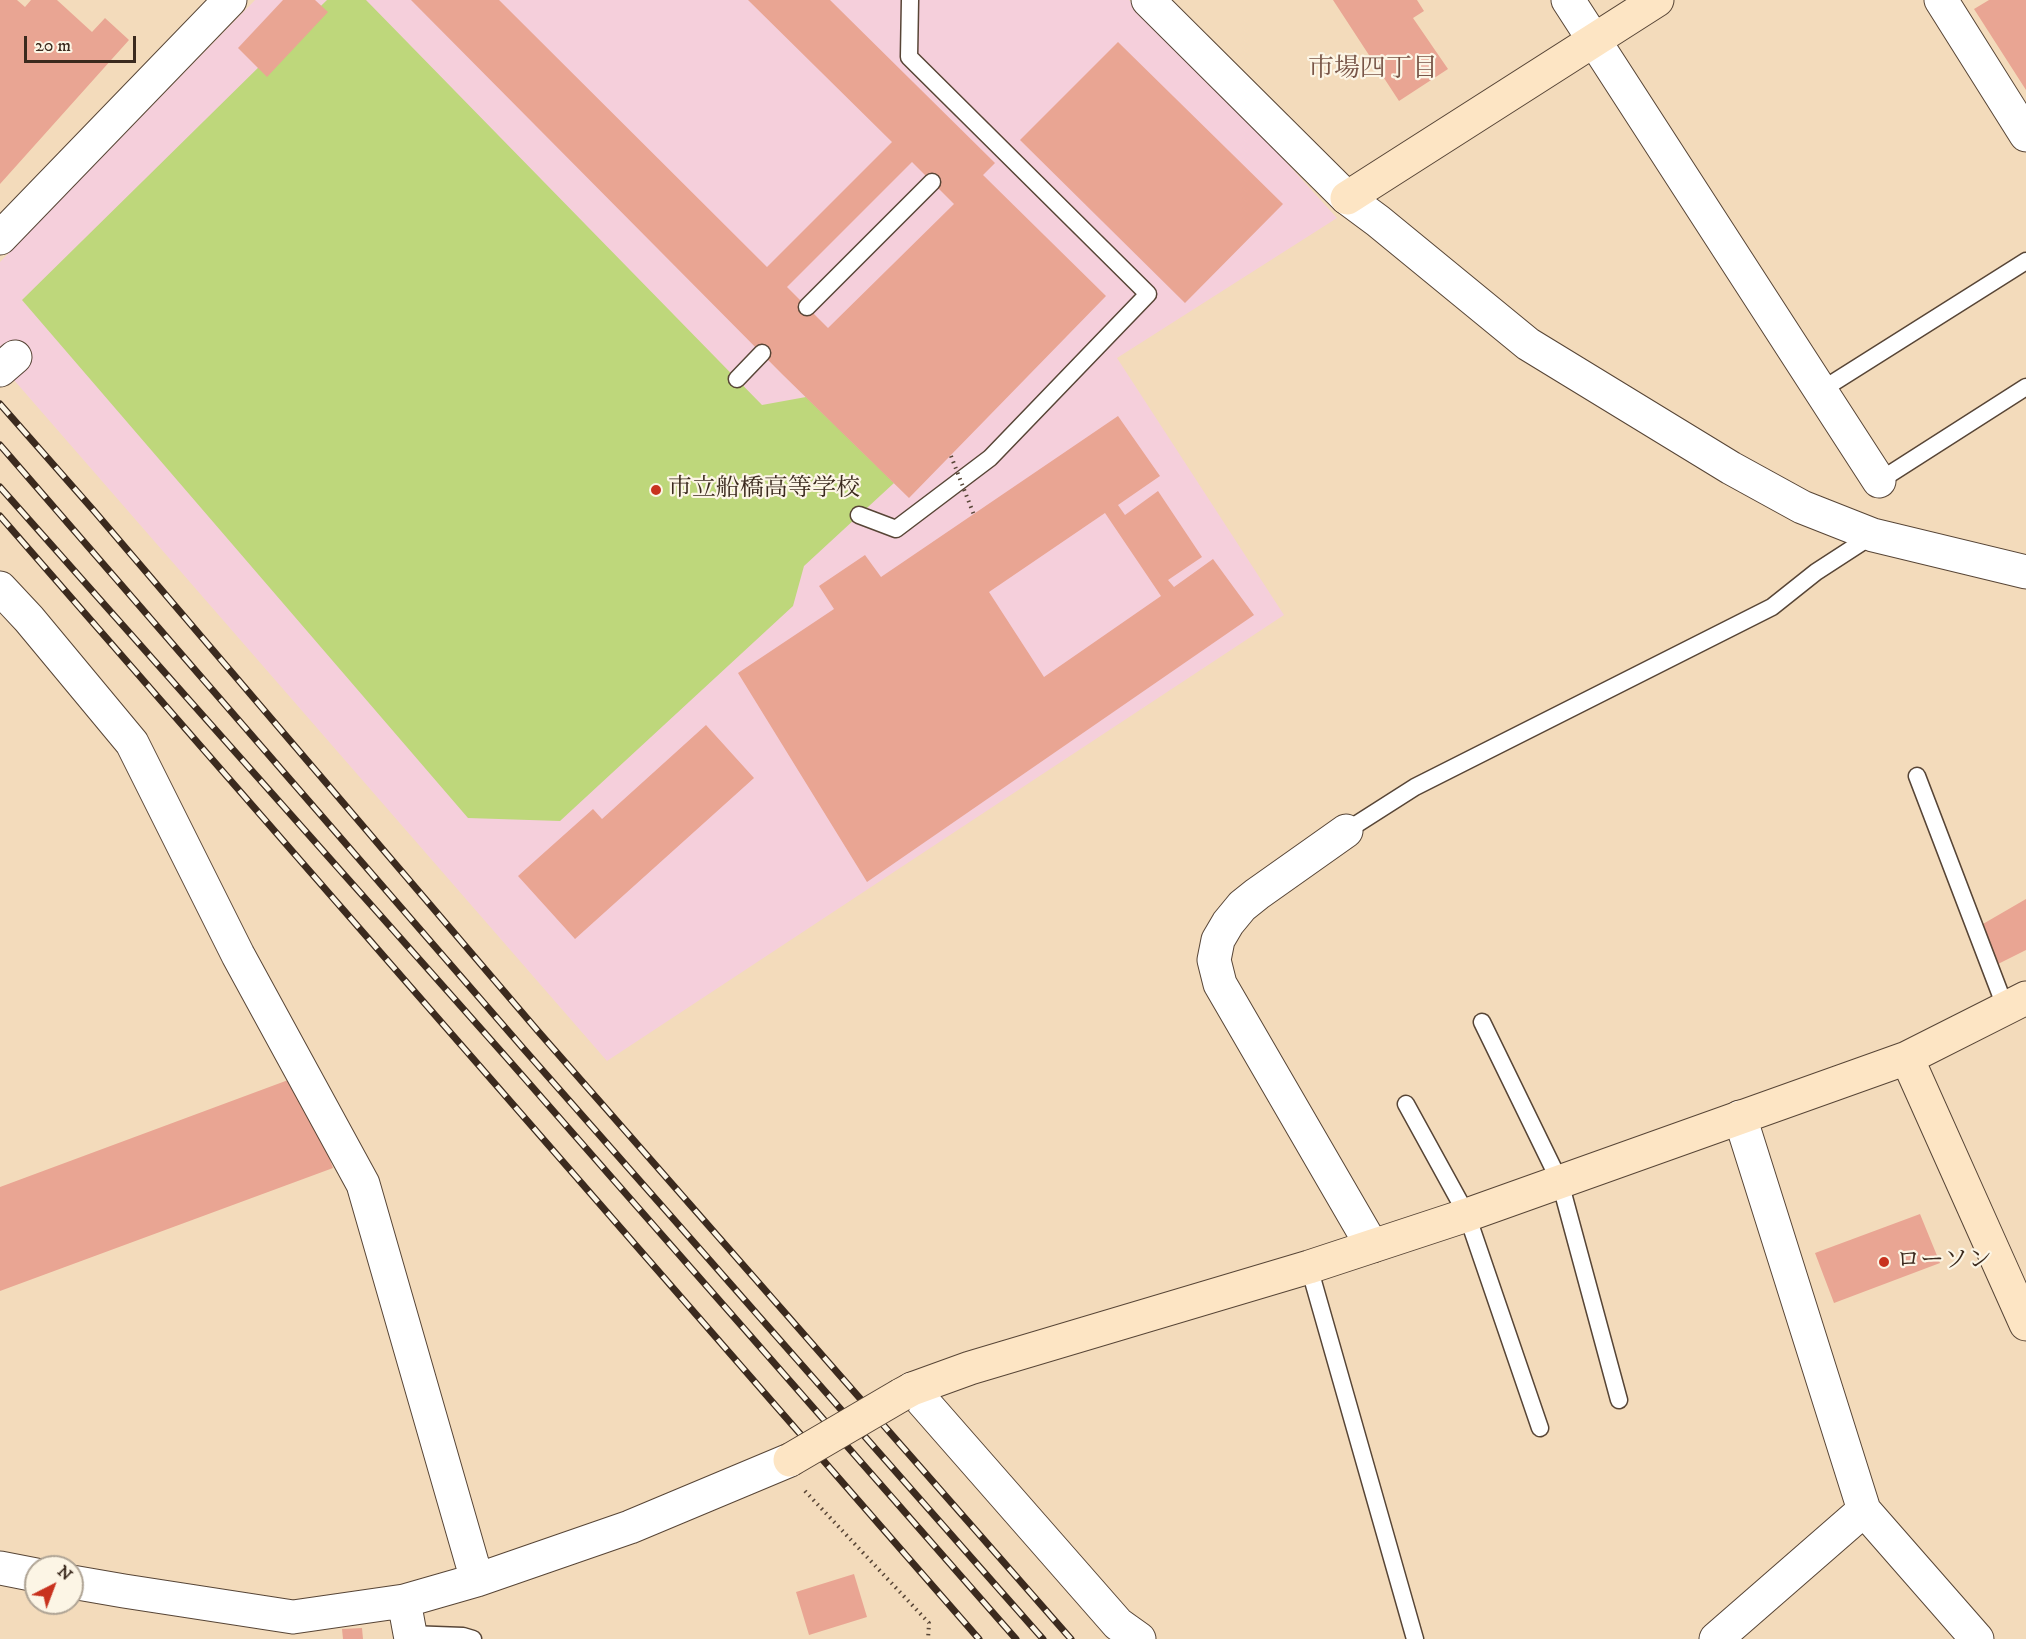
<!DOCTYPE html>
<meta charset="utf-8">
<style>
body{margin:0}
#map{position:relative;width:2026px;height:1639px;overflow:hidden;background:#f3dbbb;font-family:"IM FELL DW Pica",serif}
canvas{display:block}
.north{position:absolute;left:24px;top:1555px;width:60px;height:60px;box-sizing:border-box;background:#fcf5e5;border:2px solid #afa495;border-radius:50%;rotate:42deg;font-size:16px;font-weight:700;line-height:24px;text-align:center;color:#3b2a1e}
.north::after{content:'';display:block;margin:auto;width:21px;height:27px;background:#c8321e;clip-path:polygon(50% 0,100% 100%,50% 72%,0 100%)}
.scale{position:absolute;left:24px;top:36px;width:112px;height:27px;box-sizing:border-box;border:3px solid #3b2a1e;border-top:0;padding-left:8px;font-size:18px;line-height:21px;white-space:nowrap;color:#3b2a1e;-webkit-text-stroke:4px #fcf5e5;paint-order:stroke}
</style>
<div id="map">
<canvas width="2026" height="1639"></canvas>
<div class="north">N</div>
<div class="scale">20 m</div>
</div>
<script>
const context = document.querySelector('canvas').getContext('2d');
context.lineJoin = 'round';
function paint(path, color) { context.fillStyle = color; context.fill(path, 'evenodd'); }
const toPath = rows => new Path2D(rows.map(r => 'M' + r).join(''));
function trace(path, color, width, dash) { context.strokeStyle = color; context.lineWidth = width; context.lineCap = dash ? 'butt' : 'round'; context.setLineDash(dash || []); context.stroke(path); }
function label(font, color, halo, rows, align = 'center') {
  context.font = font + ' "IM FELL DW Pica","Noto Serif JP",serif'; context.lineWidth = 4.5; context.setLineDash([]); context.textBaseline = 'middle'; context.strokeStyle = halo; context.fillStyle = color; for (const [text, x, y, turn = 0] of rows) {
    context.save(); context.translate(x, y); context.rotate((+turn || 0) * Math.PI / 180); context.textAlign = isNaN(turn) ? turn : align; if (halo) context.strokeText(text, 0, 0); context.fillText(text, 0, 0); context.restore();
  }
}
const built = toPath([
 [255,0,1129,0,1216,85,1337,218,1117,358,1284,615,607,1061,0,364,0,262]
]);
const green = toPath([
 [327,0,366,0,762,405,806,397,894,483,804,566,793,606,560,821,468,818,22,300]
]);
const building = toPath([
 [0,0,17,0,25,7,31,0,57,0,92,32,105,18,129,40,0,184],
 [283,0,315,0,328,12,267,77,238,48],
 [411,0,499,0,767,267,892,142,748,0,830,0,995,163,983,175,1106,296,909,498,782,374],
 [912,162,954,204,828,328,787,287],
 [1333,0,1417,0,1424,11,1413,18,1448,69,1399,101],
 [1989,0,2026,0,2026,90,1974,9],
 [1118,42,1283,204,1185,303,1020,140],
 [1118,416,1160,476,1118,505,1125,515,1158,491,1202,557,1168,580,1174,587,1213,559,1254,615,867,882,738,673,834,609,819,586,865,555,881,577],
 [1105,513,1161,596,1044,677,989,592],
 [706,725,754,778,575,939,518,876,593,809,602,819],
 [2026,899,2026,950,1998,964,1976,928],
 [299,1076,333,1168,0,1291,0,1187],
 [1920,1214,1940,1263,1834,1303,1815,1253],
 [854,1574,867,1617,809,1635,796,1592],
 [362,1628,363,1639,343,1639,342,1629]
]);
const path = toPath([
 [805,1491,929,1623,928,1639]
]);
const lane = toPath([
 [807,307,932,182],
 [737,379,762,353],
 [1820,391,2026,261],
 [1879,481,2026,387],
 [859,515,896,529,990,458,1148,294,909,57,910,0],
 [1917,776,2006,1009],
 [1346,831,1415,787,1772,607,1816,572,1873,535],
 [1482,1022,1560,1182,1619,1400],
 [1406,1104,1467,1215,1540,1428],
 [1309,1267,1415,1639],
 [409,1634,463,1636,473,1639]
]);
const street = toPath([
 [1148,0,1347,198,1378,221,1528,344,1731,468,1802,507,1873,535,2026,572],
 [1568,0,1879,481],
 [1941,0,2026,135],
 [0,238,230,0],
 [0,370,15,357],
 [0,588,29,619,132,743,238,955,363,1184,477,1580],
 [1346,831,1257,894,1242,906,1228,923,1218,940,1214,960,1220,984,1372,1246],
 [1740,1117,1864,1510,1977,1639],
 [912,1389,1118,1624,1139,1639],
 [0,1568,36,1575],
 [72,1582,124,1591,293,1617,404,1601,477,1580,630,1527,790,1460],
 [404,1601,411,1639],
 [1716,1639,1864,1510]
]);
const secondary = toPath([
 [1347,198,1657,0],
 [1907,1058,2026,1324],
 [901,1395,912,1389,970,1368,1309,1267,1467,1215,1907,1058,2026,998]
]);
const rail = toPath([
 [0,404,95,512,537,1030,1071,1639],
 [0,445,522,1047,1043,1639],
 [0,487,506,1057,1016,1639],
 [0,516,979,1639]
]);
const pathBridge = toPath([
 [951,456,974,515]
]);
const secondaryBridge = toPath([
 [790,1460,901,1395]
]);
const markers = [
 [656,490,6,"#c8321e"],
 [1884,1262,6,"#c8321e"]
];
const poiNames = [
 ["市立船橋高等学校",668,490],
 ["ローソン",1896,1262]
];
const neighbourhoodNames = [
 ["市場四丁目",1373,71]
];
paint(built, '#f5cfdb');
paint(green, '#bed77b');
paint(building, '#e9a593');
trace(lane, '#574536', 19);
trace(street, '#574536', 35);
trace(secondary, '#574536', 35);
trace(path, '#574536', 4, [1.5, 4.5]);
trace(lane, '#fff', 16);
trace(street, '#fff', 33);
trace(secondary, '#fde5c4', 33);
trace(rail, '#3b2a1e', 7);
trace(rail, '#fcf5e5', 4.5, [14]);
trace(secondaryBridge, '#574536', 35, []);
trace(pathBridge, '#574536', 4, [1.5, 4.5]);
trace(secondaryBridge, '#fde5c4', 33);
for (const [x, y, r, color] of markers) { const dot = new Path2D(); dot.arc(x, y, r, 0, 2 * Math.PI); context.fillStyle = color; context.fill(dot); trace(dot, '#fcf5e5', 2); }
label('24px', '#3b2a1e', '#fcf5e5', poiNames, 'left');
label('26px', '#785547', '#fcf5e5', neighbourhoodNames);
</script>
